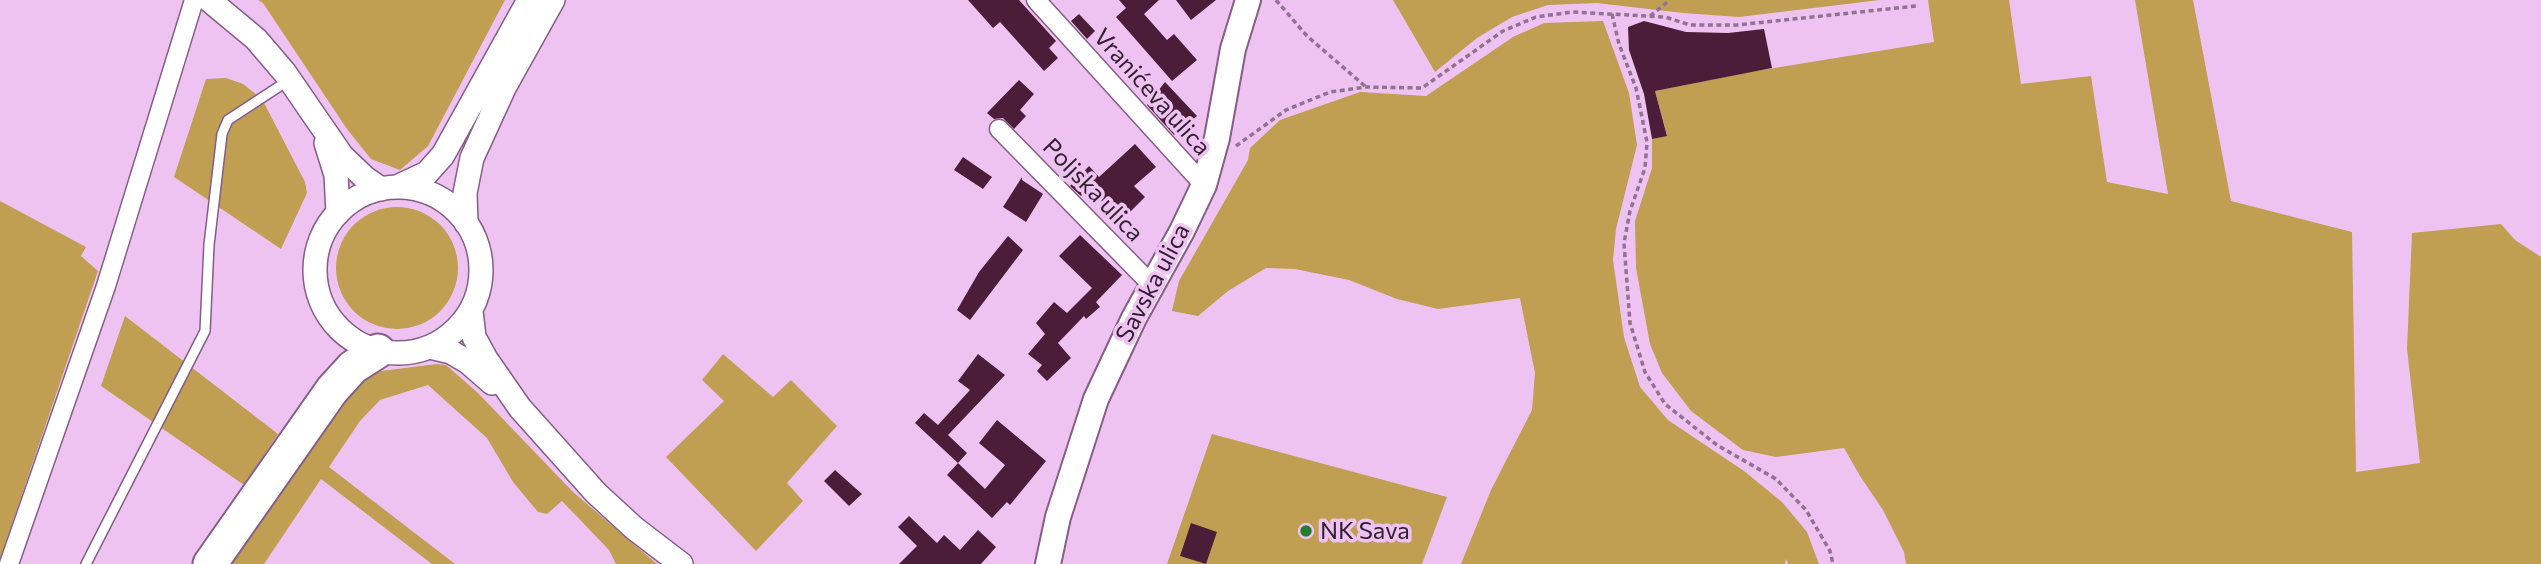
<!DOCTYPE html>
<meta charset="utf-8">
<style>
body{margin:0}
canvas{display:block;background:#efc3f1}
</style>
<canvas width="2541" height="564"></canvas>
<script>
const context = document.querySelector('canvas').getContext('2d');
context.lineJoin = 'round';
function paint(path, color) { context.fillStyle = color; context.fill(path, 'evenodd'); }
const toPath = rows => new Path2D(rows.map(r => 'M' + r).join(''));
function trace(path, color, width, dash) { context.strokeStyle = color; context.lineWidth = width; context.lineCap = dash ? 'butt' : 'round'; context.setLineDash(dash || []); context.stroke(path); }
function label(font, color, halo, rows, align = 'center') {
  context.font = font + ' Commissioner,sans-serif'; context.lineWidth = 7; context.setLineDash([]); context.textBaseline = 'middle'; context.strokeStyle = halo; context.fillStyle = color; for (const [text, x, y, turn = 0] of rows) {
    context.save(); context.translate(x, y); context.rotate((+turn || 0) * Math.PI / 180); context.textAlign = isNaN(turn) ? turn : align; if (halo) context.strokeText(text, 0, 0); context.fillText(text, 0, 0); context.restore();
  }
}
const green = toPath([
 [258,0,505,0,428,146,400,170,371,159,347,129,263,3],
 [1393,0,1880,0,1739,17,1683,13,1597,3,1548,5,1512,17,1477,38,1435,72],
 [1928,0,2009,0,2021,84,2091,76,2107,182,2168,194,2135,0,2193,0,2231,201,2352,232,2356,472,2420,463,2407,349,2412,233,2501,224,2515,240,2541,257,2541,564,1906,564,1904,552,1883,510,1860,476,1844,448,1776,457,1743,450,1691,411,1662,373,1650,344,1636,268,1635,221,1652,168,1652,139,1667,135,1655,91,1750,72,1934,42],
 [1603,21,1629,93,1637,145,1616,229,1613,260,1624,337,1640,387,1668,420,1744,471,1782,502,1807,532,1819,564,1788,564,1786,559,1785,564,1461,564,1491,490,1532,410,1535,373,1520,298,1438,309,1397,299,1349,280,1295,269,1266,268,1228,291,1198,316,1172,311,1179,281,1248,160,1250,148,1280,120,1360,92,1426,96,1513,37,1544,23],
 [226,78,243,84,262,99,305,182,307,193,281,249,174,177,206,79],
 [0,201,86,247,81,256,98,271,0,559],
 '336 268a61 61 0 1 1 122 0a61 61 0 1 1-122 0Z',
 [125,316,278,434,244,485,101,386],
 [723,354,773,397,791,380,837,426,787,483,803,501,756,551,666,457,724,401,702,380],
 [437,364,446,365,478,393,573,492,657,564,616,564,609,550,562,501,547,514,538,512,513,482,487,438,428,385,380,400,360,421,329,467,455,564,432,564,321,479,264,564,228,564,342,402,364,379,381,371],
 [1212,434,1447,497,1422,564,1167,564]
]);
const building = toPath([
 [968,0,1019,0,1056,41,1049,48,1058,58,1044,71,1000,22,993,28],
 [1119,0,1159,0,1144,14,1167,40,1174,34,1197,60,1172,81,1116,17,1126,8],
 [1176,0,1216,0,1191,20],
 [1079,14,1095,31,1087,39,1071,21],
 [1644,21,1686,32,1728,33,1764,29,1772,68,1655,91,1667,136,1652,139,1644,94,1629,50,1628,27],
 [1019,80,1034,94,1020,110,1026,116,1014,129,1003,118,994,119,987,113],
 [1165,82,1197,116,1174,135,1147,105],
 [1135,144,1156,167,1134,186,1145,197,1121,221,1089,188,1081,196,1070,186,1089,166,1099,177],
 [963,157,992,177,983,189,954,170],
 [1022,177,1022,180,1043,194,1026,222,1003,207],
 [1080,235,1122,275,1096,302,1100,307,1086,319,1084,316,1058,343,1071,358,1047,381,1037,371,1042,365,1028,354,1045,334,1036,323,1054,302,1067,313,1092,288,1059,256],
 [1008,236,1023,250,970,320,957,310,979,272],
 [978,354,1005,375,948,435,967,453,958,463,915,423,924,413,938,425,970,390,958,381],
 [997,420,1046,461,1010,505,1007,502,992,518,947,475,958,463,985,489,1005,465,979,443],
 [835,470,862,494,849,506,824,481],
 [909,516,937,543,944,535,960,550,978,530,996,547,981,564,899,564,917,546,898,527],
 [1191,523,1217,532,1206,564,1180,556]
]);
const path = toPath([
 [1276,0,1307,36,1366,87],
 [1612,14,1619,44,1636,88,1647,142,1645,168,1630,211,1624,243,1630,323,1645,372,1665,404,1717,445,1776,479,1806,510,1830,551,1833,564],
 [1650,16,1670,0],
 [1236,146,1286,110,1330,92,1366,87,1422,88,1503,31,1536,17,1572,12,1665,17,1690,25,1737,25,1916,6]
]);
const service = toPath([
 [86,564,205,331,209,245,222,134,228,120,289,80]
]);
const minor = toPath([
 [1036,0,1204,185],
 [999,129,1152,285],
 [9,564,106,286,194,0]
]);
const tertiary = toPath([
 [209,0,256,39,285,73,342,156,365,178,381,189],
 [326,143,336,175,338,213],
 [397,187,427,173,443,155,529,0],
 '315 270a83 83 0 1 1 166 0a83 83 0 1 1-166 0Z',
 [466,223,465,193,472,158,504,88,553,0],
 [471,311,474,337,486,359,520,408,596,493,634,528,681,564],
 [430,347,451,352,468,362,492,383]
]);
const secondary = toPath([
 [1048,564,1058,517,1096,399,1134,318,1182,231,1204,185,1217,138,1233,49,1248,0]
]);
const motorway = toPath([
 [210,564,332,390,353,367,378,351]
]);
const markers = [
 [1306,531,7,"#227e2d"]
];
const streetNames = [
 ["Vranićeva ulica",1152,92,48],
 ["Poljska ulica",1093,190,46],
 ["Savska ulica",1153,283,-62]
];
const poiNames = [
 ["NK Sava",1320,531]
];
paint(green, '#c09e52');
paint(building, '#4b1d39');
trace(service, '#855d87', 12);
trace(minor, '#855d87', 21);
trace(tertiary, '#855d87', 26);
trace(secondary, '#855d87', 28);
trace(motorway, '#855d87', 37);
trace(path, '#917292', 3.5, [5, 3.5]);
trace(service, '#fff', 9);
trace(minor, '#fff', 18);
trace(tertiary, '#fff', 23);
trace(secondary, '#fff', 24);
trace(motorway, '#fff', 33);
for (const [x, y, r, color] of markers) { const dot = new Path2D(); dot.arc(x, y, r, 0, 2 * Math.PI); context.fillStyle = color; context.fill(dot); trace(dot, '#efc3f1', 2.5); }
label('24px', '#301f30', '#efc3f1', streetNames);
label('24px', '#301f30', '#efc3f1', poiNames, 'left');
</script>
